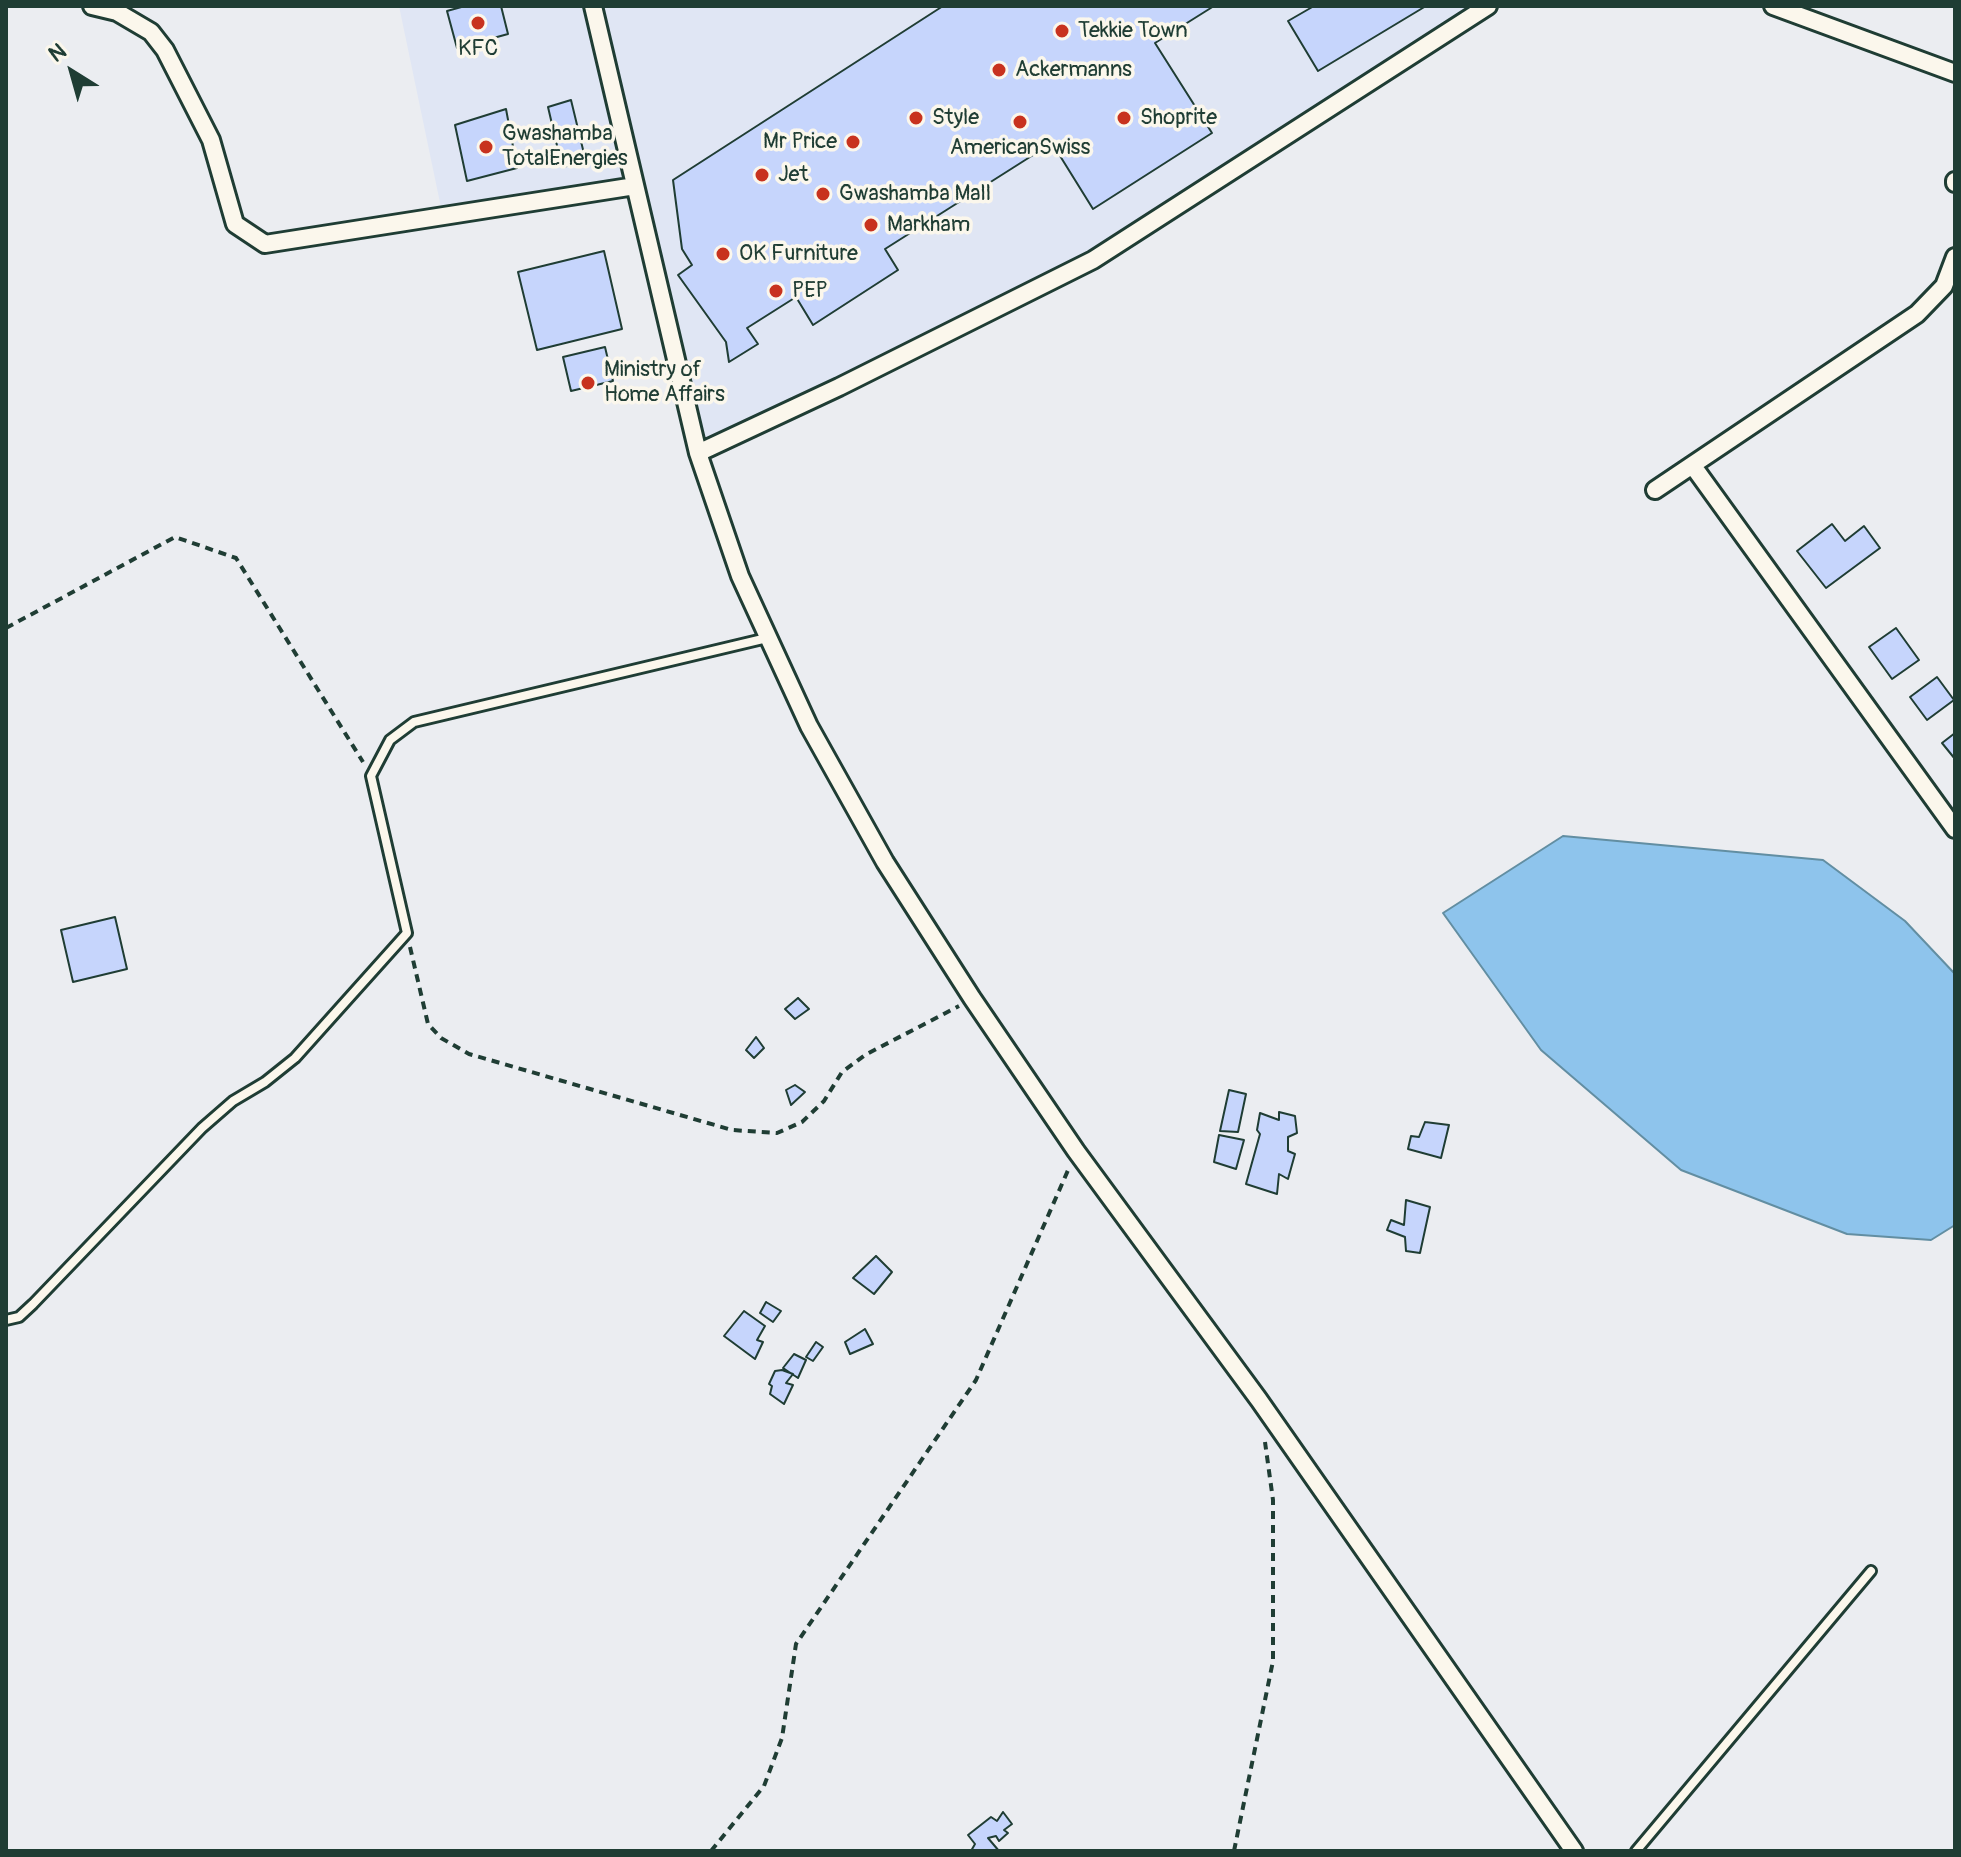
<!DOCTYPE html>
<style>
body{margin:0}
#map{position:relative;width:1961px;height:1857px;overflow:hidden;background:#ebedf1;font-family:Pangolin,sans-serif}
canvas{display:block}
.frame{position:absolute;inset:0;border:8px solid #1f3d34;pointer-events:none}
.north{position:absolute;left:32px;top:32px;width:80px;height:80px;-webkit-text-stroke:6px #fbf7ec;paint-order:stroke;rotate:323deg;font-size:22px;font-weight:700;line-height:32px;text-align:center;color:#1f3d34}
.north::after{content:'';display:block;margin:auto;width:28px;height:36px;background:#1f3d34;clip-path:polygon(50% 0,100% 100%,50% 72%,0 100%)}
</style>
<div id="map">
<canvas width="1961" height="1857"></canvas>
<div class="frame"></div>
<div class="north">N</div>
</div>
<script>
const context = document.querySelector('canvas').getContext('2d');
context.lineJoin = 'round';
function paint(path, color) { context.fillStyle = color; context.fill(path, 'evenodd'); }
const toPath = rows => new Path2D(rows.map(r => 'M' + r).join(''));
function trace(path, color, width, dash) { context.strokeStyle = color; context.lineWidth = width; context.lineCap = dash ? 'butt' : 'round'; context.setLineDash(dash || []); context.stroke(path); }
function label(font, color, halo, rows, align = 'center') {
  context.font = font + ' Pangolin,sans-serif'; context.lineWidth = 7; context.setLineDash([]); context.textBaseline = 'middle'; context.strokeStyle = halo; context.fillStyle = color; for (const [text, x, y, turn = 0] of rows) {
    context.save(); context.translate(x, y); context.rotate((+turn || 0) * Math.PI / 180); context.textAlign = isNaN(turn) ? turn : align; if (halo) context.strokeText(text, 0, 0); context.fillText(text, 0, 0); context.restore();
  }
}
const built = toPath([
 [399,6,1488,6,1093,260,698,453,635,186,443,217]
]);
const water = toPath([
 [1563,836,1823,860,1905,921,1955,974,1955,1225,1931,1240,1847,1234,1681,1170,1541,1050,1443,913,1563,836]
]);
const building = toPath([
 [465,6,501,6,508,34,457,48,447,11,465,6],
 [943,6,1214,6,1155,43,1212,133,1093,209,1052,143,885,249,898,270,813,325,796,297,747,328,758,344,729,362,726,342,678,275,692,265,682,249,673,180,943,6],
 [1314,6,1426,6,1318,71,1288,21,1314,6],
 [571,100,586,162,562,167,548,107,571,100],
 [506,109,517,168,467,181,455,125,506,109],
 [604,251,622,329,537,350,518,272,604,251],
 [605,347,613,381,571,391,563,357,605,347],
 [1832,524,1845,541,1864,526,1880,548,1826,588,1797,551,1832,524],
 [1896,628,1919,660,1892,679,1869,647,1896,628],
 [1937,677,1954,700,1927,720,1910,697,1937,677],
 [1955,733,1955,759,1942,743,1955,733],
 [115,917,127,969,73,982,61,930,115,917],
 [798,998,809,1009,795,1019,785,1009,798,998],
 [756,1037,764,1048,754,1058,746,1050,756,1037],
 [795,1085,805,1092,791,1105,786,1090,795,1085],
 [1229,1090,1246,1094,1238,1132,1220,1131,1229,1090],
 [1279,1112,1295,1116,1297,1133,1288,1137,1288,1151,1295,1154,1288,1179,1279,1174,1277,1194,1246,1184,1260,1134,1257,1130,1260,1113,1279,1120,1279,1112],
 [1425,1122,1449,1125,1441,1158,1408,1149,1411,1136,1419,1137,1425,1122],
 [1219,1135,1244,1140,1236,1169,1214,1162,1219,1135],
 [1406,1200,1430,1207,1420,1253,1406,1251,1405,1237,1387,1230,1391,1220,1404,1225,1406,1200],
 [876,1256,892,1272,874,1294,853,1278,876,1256],
 [766,1302,781,1311,773,1322,760,1313,766,1302],
 [744,1311,765,1326,757,1340,763,1342,755,1359,724,1336,744,1311],
 [865,1329,873,1344,850,1354,845,1342,865,1329],
 [816,1342,823,1347,813,1361,806,1357,816,1342],
 [794,1354,806,1360,798,1378,783,1368,794,1354],
 [782,1370,793,1374,786,1383,793,1385,784,1404,770,1394,772,1386,769,1384,775,1371,782,1370],
 [1003,1812,1012,1824,1004,1830,1008,1833,999,1841,996,1836,988,1838,999,1851,971,1851,975,1844,968,1835,991,1817,997,1821,1003,1812]
]);
const path = toPath([
 [6,628,175,537,236,558,363,762],
 [410,947,428,1024,441,1038,469,1054,732,1130,777,1133,802,1122,824,1101,842,1072,865,1055,959,1006],
 [711,1851,764,1786,782,1738,796,1644,976,1380,1069,1168],
 [1234,1851,1273,1661,1273,1500,1265,1442]
]);
const lane = toPath([
 [6,1320,19,1317,33,1304,202,1128,233,1101,265,1082,295,1058,407,933,371,776,390,740,414,722,767,638],
 [1636,1851,1871,1571]
]);
const street = toPath([
 [92,6,117,12,151,32,165,50,211,140,235,224,265,244,635,186],
 [593,6,698,453,740,576,809,726,885,862,972,998,1076,1151,1259,1400,1574,1851],
 [1773,6,1955,73],
 [1955,181,1955,183],
 [698,453,839,387,1093,260,1488,6],
 [1693,466,1955,829],
 [1655,490,1917,314,1944,286,1955,257]
]);
const markers = [
 [478,23,8,"#c8321e"],
 [1062,31,8,"#c8321e"],
 [999,70,8,"#c8321e"],
 [916,118,8,"#c8321e"],
 [1124,118,8,"#c8321e"],
 [1020,122,8,"#c8321e"],
 [853,142,8,"#c8321e"],
 [486,147,8,"#c8321e"],
 [762,175,8,"#c8321e"],
 [823,194,8,"#c8321e"],
 [871,225,8,"#c8321e"],
 [723,254,8,"#c8321e"],
 [776,291,8,"#c8321e"],
 [588,383,8,"#c8321e"]
];
const poiNames = [
 ["Tekkie Town",1078,31],
 ["KFC",478,49,"center"],
 ["Ackermanns",1015,70],
 ["Style",932,118],
 ["Shoprite",1140,118],
 ["Gwashamba",502,134],
 ["TotalEnergies",502,159],
 ["Mr Price",837,142,"right"],
 ["AmericanSwiss",1020,148,"center"],
 ["Jet",778,175],
 ["Gwashamba Mall",839,194],
 ["Markham",887,225],
 ["OK Furniture",739,254],
 ["PEP",792,291],
 ["Ministry of",604,370],
 ["Home Affairs",604,395]
];
paint(built, '#e0e6f4');
paint(water, '#8ec4ec');
trace(water, '#628ea2', 2);
paint(building, '#c6d5fc');
trace(building, '#1f3d34', 2);
trace(lane, '#1f3d34', 14);
trace(street, '#1f3d34', 22);
trace(path, '#1f3d34', 4, [8, 6]);
trace(lane, '#fbf7ec', 8);
trace(street, '#fbf7ec', 16);
for (const [x, y, r, color] of markers) { const dot = new Path2D(); dot.arc(x, y, r, 0, 2 * Math.PI); context.fillStyle = color; context.fill(dot); trace(dot, '#fbf7ec', 3); }
label('22px', '#1f3d34', '#fbf7ec', poiNames, 'left');
</script>
